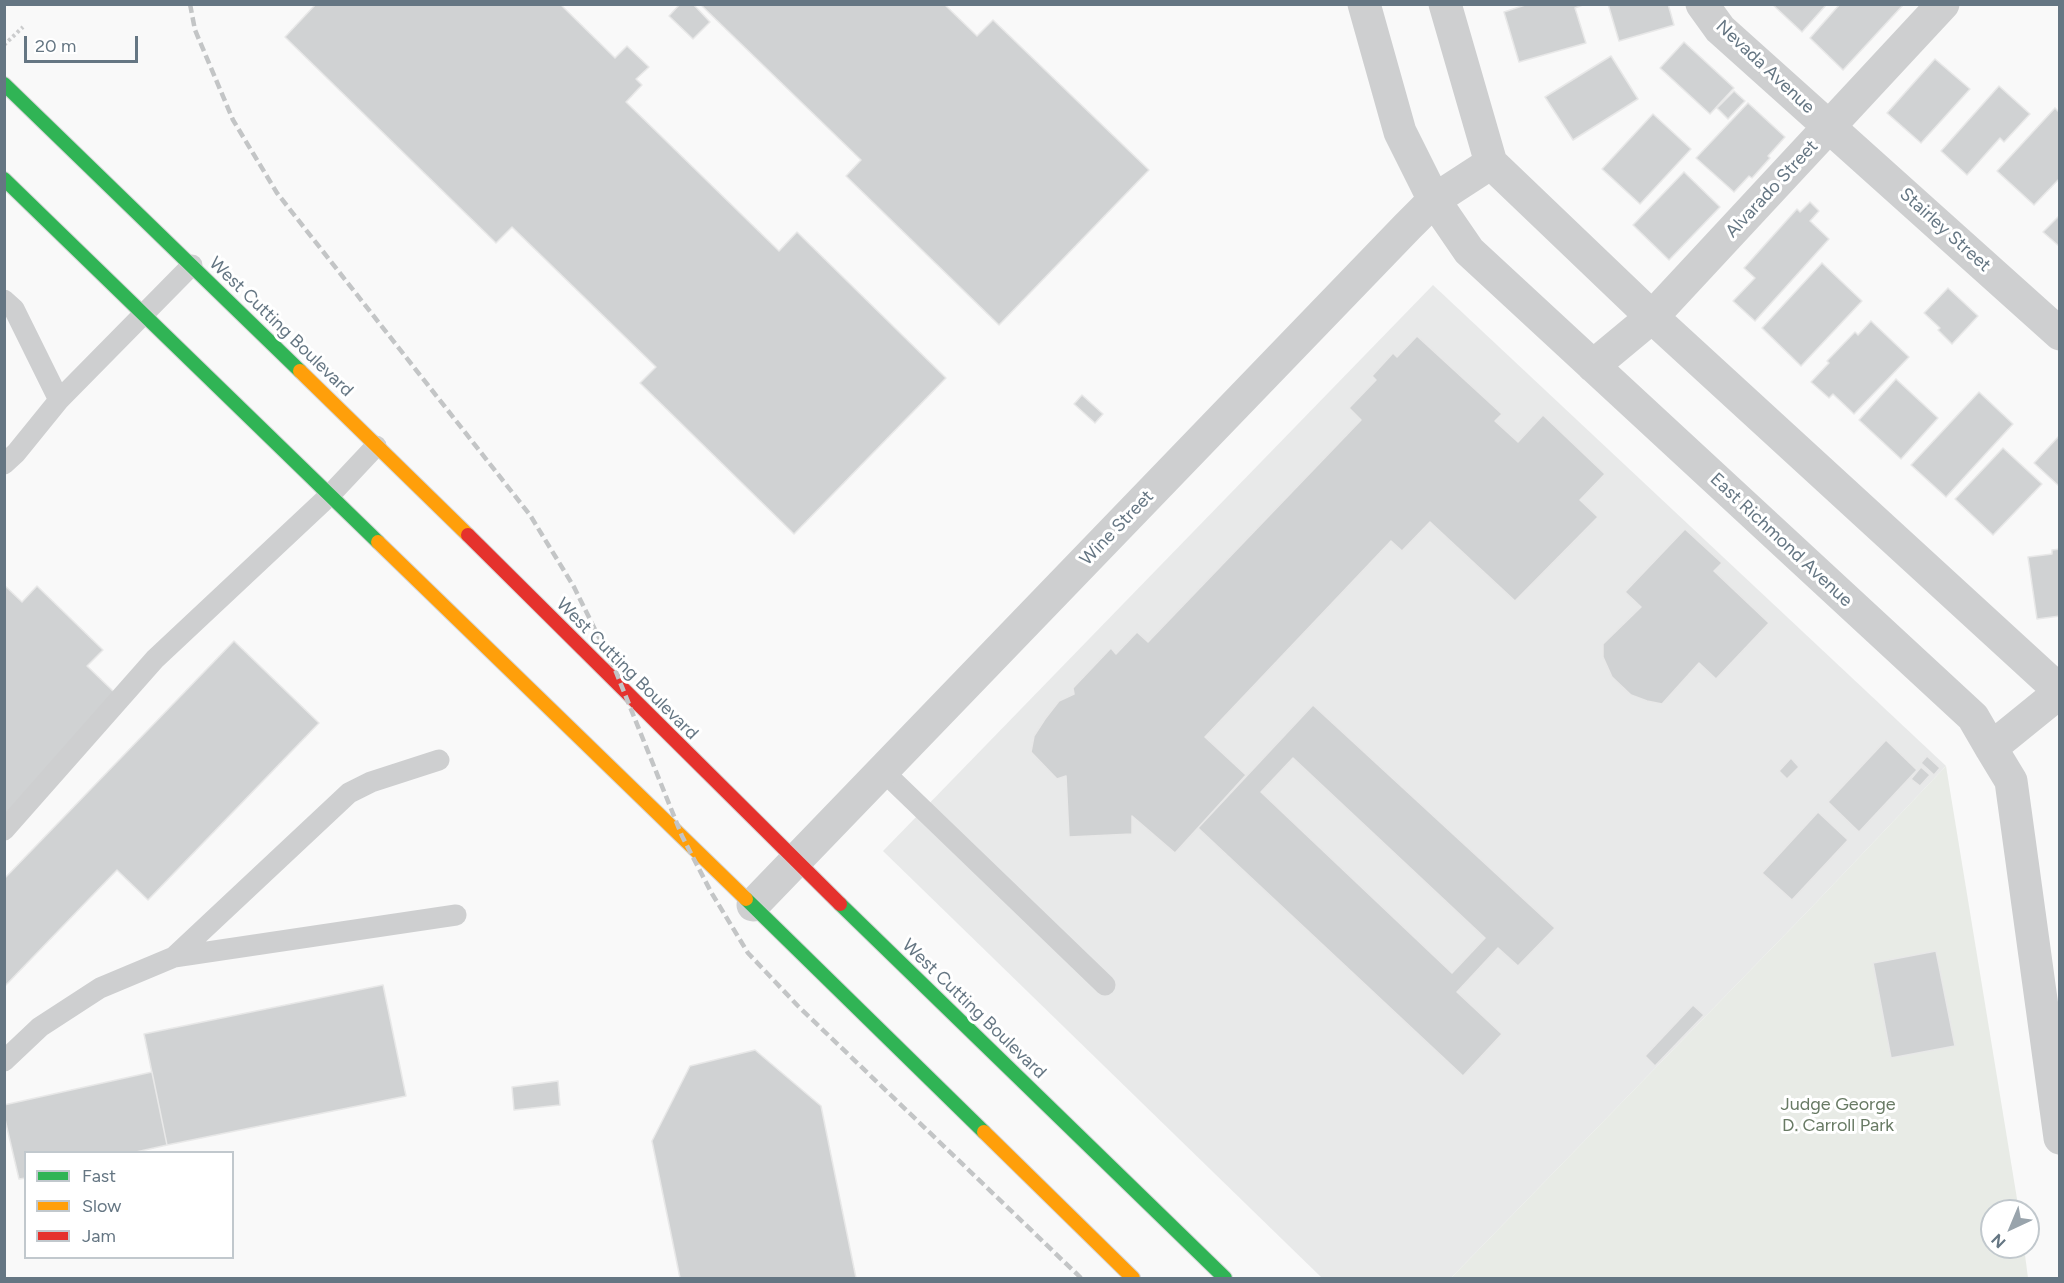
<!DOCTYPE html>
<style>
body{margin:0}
#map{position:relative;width:2064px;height:1283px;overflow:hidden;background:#f9f9f9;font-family:Figtree,sans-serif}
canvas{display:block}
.frame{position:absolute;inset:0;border:6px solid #657683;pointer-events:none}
.legend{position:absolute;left:24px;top:1151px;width:210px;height:108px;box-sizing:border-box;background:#fff;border:2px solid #c1c8cd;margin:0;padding:8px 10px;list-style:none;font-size:18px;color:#657683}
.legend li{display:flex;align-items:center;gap:12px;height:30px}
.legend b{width:30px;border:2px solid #c1c8cd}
.north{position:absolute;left:1980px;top:1199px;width:60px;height:60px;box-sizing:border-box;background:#fff;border:2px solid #c1c8cd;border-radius:50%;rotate:224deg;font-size:16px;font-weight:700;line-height:24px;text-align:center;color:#657683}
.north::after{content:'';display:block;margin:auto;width:21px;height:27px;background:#99a4ac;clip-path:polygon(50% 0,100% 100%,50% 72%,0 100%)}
.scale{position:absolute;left:24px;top:36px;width:114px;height:27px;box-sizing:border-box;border:3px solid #657683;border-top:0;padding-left:8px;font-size:18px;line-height:21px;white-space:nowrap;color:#657683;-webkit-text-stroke:4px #fff;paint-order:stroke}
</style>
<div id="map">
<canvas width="2064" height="1283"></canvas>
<div class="frame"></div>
<ul class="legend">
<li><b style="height:8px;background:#30b455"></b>Fast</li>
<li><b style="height:8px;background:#ff9f0a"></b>Slow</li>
<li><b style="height:8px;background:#e5322d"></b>Jam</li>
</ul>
<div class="north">N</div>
<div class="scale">20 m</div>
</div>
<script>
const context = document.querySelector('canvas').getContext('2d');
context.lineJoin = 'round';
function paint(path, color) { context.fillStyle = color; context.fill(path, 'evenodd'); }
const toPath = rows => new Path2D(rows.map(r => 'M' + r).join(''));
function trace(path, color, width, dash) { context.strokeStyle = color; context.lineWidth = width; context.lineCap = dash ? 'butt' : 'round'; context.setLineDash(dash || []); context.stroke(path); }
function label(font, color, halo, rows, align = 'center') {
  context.font = font + ' Figtree,sans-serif'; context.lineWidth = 6; context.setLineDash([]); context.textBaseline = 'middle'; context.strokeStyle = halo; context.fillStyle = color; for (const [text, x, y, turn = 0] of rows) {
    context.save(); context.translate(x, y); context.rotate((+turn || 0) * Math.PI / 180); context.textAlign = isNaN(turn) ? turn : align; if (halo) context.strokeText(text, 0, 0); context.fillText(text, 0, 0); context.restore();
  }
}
const built = toPath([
 [1433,285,1946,766,1808,911,1451,1278,1322,1278,883,851]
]);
const green = toPath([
 [1946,766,2019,1211,1992,1211,1992,1247,2024,1247,2028,1278,1451,1278,1808,911]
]);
const building = toPath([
 [316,4,560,4,615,58,627,46,649,67,636,79,642,85,626,102,779,251,797,232,946,378,794,534,640,383,656,367,512,227,496,243,285,37,316,4],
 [680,4,693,4,710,22,693,39,669,16,680,4],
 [700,4,944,4,977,36,993,20,1149,170,999,325,846,176,861,160,700,4],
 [1528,4,1585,4,1575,8,1586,43,1519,62,1504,12,1528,4],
 [1608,4,1668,4,1674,25,1619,41,1608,4],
 [1772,4,1827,4,1802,32,1772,4],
 [1840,4,1904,4,1843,70,1810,38,1840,4],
 [1684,42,1734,88,1710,114,1660,68,1684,42],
 [1611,56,1638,99,1573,140,1545,97,1611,56],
 [1935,59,1970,89,1921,143,1887,113,1935,59],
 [1999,86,2030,114,2004,142,2000,138,1967,175,1941,151,1999,86],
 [1734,91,1745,101,1728,119,1717,108,1734,91],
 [1748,103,1785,137,1768,156,1770,158,1752,178,1749,176,1734,192,1696,158,1748,103],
 [2055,108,2060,113,2060,178,2034,205,1997,171,2055,108],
 [1653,114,1691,149,1640,204,1602,169,1653,114],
 [1684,172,1720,207,1669,260,1633,225,1684,172],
 [1810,202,1819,211,1810,221,1829,239,1755,321,1733,301,1755,278,1744,268,1797,209,1800,212,1810,202],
 [2060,215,2060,247,2043,232,2060,215],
 [1822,263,1862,301,1801,366,1762,328,1822,263],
 [1948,288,1978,316,1952,344,1938,330,1940,328,1924,313,1948,288],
 [1871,321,1909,357,1854,414,1833,394,1829,398,1811,382,1829,363,1827,361,1855,332,1858,335,1871,321],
 [1417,336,1502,414,1495,421,1518,442,1543,415,1605,474,1580,500,1598,517,1515,601,1430,522,1402,551,1391,541,1205,737,1246,775,1175,853,1132,816,1132,834,1069,837,1066,776,1057,779,1031,752,1034,736,1045,719,1059,701,1074,694,1073,688,1111,648,1116,654,1137,632,1148,642,1361,420,1349,408,1376,380,1372,376,1393,353,1397,357,1417,336],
 [1896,379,1938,418,1901,459,1859,420,1896,379],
 [1979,392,2013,424,1946,497,1911,465,1979,392],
 [1082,395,1103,414,1095,423,1074,404,1082,395],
 [2060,435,2060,487,2034,463,2060,435],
 [2003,448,2042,484,1993,535,1955,499,2003,448],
 [1685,529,1722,563,1714,571,1769,623,1716,679,1699,663,1662,704,1647,701,1631,695,1612,677,1603,657,1603,644,1641,607,1625,592,1685,529],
 [2060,549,2060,616,2037,619,2028,557,2052,554,2052,550,2060,549],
 [4,585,22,602,37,586,103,650,87,666,115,693,4,820,4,585],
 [234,641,319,723,148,900,117,870,4,987,4,879,234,641],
 [1313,705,1555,928,1518,966,1498,948,1457,992,1502,1034,1463,1076,1198,828,1313,705],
 [1293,758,1485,938,1452,973,1261,792,1293,758],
 [1886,740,1917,770,1859,832,1828,802,1886,740],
 [1927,756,1940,768,1934,775,1921,763,1927,756],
 [1791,758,1799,767,1787,779,1779,771,1791,758],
 [1921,767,1930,775,1920,786,1911,779,1921,767],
 [1818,812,1848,840,1792,900,1762,873,1818,812],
 [1936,951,1955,1046,1891,1058,1873,963,1936,951],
 [383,985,406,1096,167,1145,144,1034,383,985],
 [1693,1005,1704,1015,1655,1066,1645,1056,1693,1005],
 [755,1050,821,1106,856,1278,680,1278,652,1141,690,1066,755,1050],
 [152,1072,167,1145,136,1152,26,1152,26,1178,19,1179,4,1115,4,1105,152,1072],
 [558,1081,560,1105,514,1110,512,1087,558,1081]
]);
const path = toPath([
 [4,45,23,27]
]);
const lane = toPath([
 [4,300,14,309,59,400],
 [4,464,16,453,59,400,192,265],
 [439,760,371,782,349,793,174,957,456,915],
 [883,771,1105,985],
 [4,830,155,659,330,495,376,446],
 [4,1061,40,1027,100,988,174,957]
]);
const street = toPath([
 [1364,4,1400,132,1434,200,1469,251,1973,717,1991,748,2011,781,2060,1138],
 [1445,4,1491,163,1652,317,2060,691],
 [1702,4,1720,29,2060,334],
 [1593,366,1652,317,1943,4],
 [1991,748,2060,692],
 [753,905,1407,227,1434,200,1491,163]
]);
const fast = toPath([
 [4,84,300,371],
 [4,179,378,542],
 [746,899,984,1132],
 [840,904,1225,1278]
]);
const slow = toPath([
 [300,371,468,535],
 [378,542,746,899],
 [984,1132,1133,1278]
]);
const jam = toPath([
 [468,535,840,904]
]);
const rail = toPath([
 [190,4,195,30,233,120,277,193,530,515,574,587,616,672,682,836,711,892,748,953,798,1006,1081,1278]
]);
const streetNames = [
 ["Nevada Avenue",1765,67,43],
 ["Alvarado Street",1772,189,-47],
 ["Stairley Street",1945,230,42],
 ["West Cutting Boulevard",281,327,44],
 ["Wine Street",1117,528,-46],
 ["East Richmond Avenue",1781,540,43],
 ["West Cutting Boulevard",627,669,45],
 ["West Cutting Boulevard",974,1009,44]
];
const parkNames = [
 ["Judge George",1838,1105],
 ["D. Carroll Park",1838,1126]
];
paint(built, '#e8e9e9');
paint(green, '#e8ebe6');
paint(building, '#d0d2d3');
trace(building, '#e8e8e8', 1.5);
trace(fast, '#d5d6d7', 16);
trace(slow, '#d5d6d7', 16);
trace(jam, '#d5d6d7', 16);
trace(path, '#cbcccd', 4, [3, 3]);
trace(lane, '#cecfd0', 21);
trace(street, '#cecfd0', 33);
trace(fast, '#30b455', 14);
trace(slow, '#ff9f0a', 14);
trace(jam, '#e5322d', 14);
trace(rail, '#c3c5c6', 4.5, [9, 4.5]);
label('18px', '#657683', '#fff', streetNames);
label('18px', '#687a64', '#fff', parkNames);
</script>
